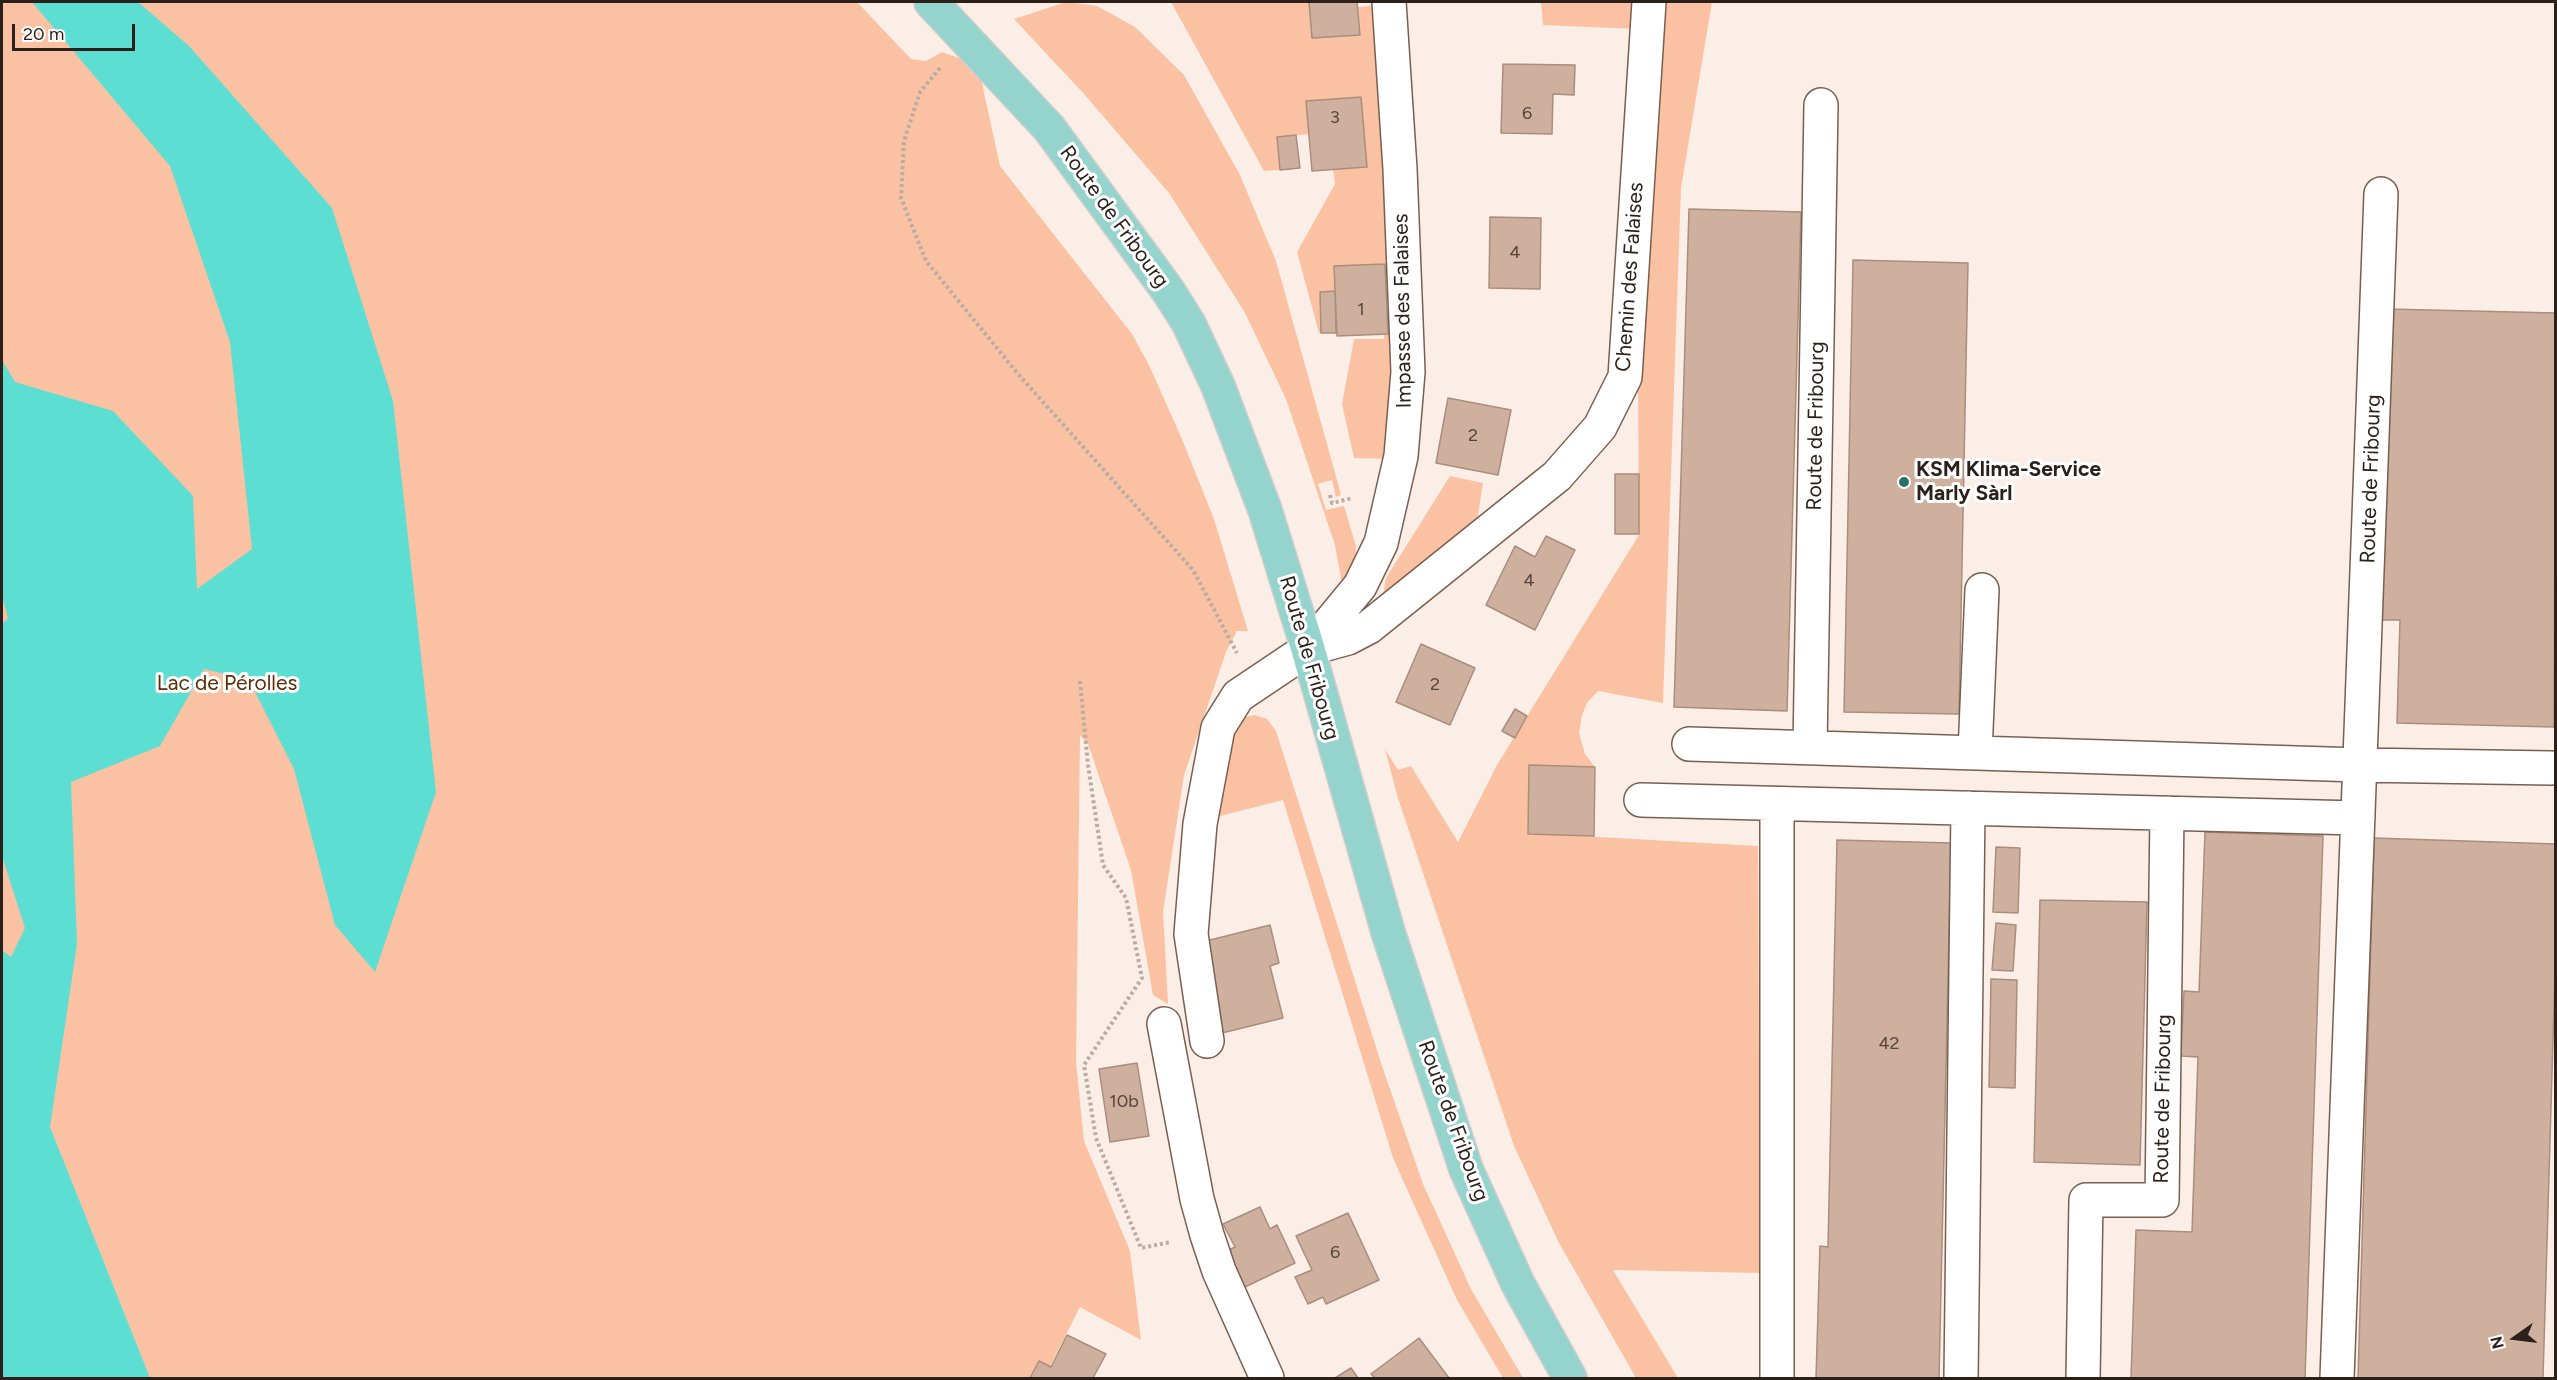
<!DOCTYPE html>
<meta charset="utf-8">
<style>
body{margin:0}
#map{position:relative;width:2557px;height:1380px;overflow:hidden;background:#fbeee7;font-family:Figtree,sans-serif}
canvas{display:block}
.frame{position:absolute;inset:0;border:3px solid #2c211a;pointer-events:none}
.north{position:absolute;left:2485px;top:1308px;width:60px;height:60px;-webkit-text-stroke:4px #fff;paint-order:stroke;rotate:256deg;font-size:16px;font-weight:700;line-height:24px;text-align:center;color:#2c211a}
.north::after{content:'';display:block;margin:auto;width:21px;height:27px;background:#2c211a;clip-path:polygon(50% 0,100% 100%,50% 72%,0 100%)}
.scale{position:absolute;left:12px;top:24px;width:123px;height:27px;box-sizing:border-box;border:3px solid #2c211a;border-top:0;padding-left:8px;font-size:18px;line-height:21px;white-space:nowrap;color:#2c211a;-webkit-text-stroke:4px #fff;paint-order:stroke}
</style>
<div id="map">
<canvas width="2557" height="1380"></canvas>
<div class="frame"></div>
<div class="north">N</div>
<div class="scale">20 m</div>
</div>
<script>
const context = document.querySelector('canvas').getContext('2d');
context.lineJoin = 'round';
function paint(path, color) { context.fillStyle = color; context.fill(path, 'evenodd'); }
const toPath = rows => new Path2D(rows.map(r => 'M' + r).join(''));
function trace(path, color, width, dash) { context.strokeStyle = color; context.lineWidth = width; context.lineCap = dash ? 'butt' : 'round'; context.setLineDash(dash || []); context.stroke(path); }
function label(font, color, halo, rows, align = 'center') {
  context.font = font + ' Figtree,sans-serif'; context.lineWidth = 6; context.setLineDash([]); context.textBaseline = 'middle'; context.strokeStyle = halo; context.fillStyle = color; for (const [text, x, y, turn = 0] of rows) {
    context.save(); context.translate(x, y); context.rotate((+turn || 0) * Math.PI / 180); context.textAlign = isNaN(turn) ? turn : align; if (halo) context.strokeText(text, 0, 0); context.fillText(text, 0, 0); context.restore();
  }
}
const green = toPath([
 [2,2,857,2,911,59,926,61,942,52,978,65,1000,166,1132,334,1149,365,1182,439,1214,519,1248,631,1237,631,1226,652,1184,775,1163,912,1168,1004,1153,995,1131,870,1088,744,1080,735,1076,1062,1084,1141,1130,1251,1141,1340,1080,1307,1044,1378,2,1378],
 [1066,2,1097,6,1135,27,1184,75,1240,175,1276,261,1337,480,1341,495,1336,497,1332,480,1318,484,1326,510,1344,506,1356,546,1355,567,1342,584,1335,545,1286,399,1244,311,1169,193,1084,94,1014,19],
 [1171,2,1309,2,1312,38,1360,35,1358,7,1379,5,1392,282,1386,282,1385,264,1334,266,1335,291,1320,292,1321,333,1319,333,1297,252,1335,184,1333,169,1367,166,1361,97,1307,101,1309,134,1277,137,1280,170,1264,171],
 [1541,2,1639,2,1637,29,1543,25],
 [1661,2,1712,2,1681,188,1663,703,1598,691,1587,703,1582,715,1579,733,1585,754,1595,767,1529,765,1528,833,1758,846,1760,1273,1613,1270,1678,1378,1636,1378,1559,1243,1514,1146,1397,795,1385,749,1398,770,1411,766,1458,842,1497,765,1639,535,1638,386],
 [1394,329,1388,459,1354,458,1342,404,1354,339,1384,339,1384,334,1388,334,1387,330],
 [1450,476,1483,483,1477,522,1382,602,1386,578],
 [1255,715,1267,719,1276,731,1382,1066,1423,1184,1471,1289,1523,1378,1503,1378,1457,1300,1393,1158,1283,800,1216,817,1229,735,1240,718]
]);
const water = toPath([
 [32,2,138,2,189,46,332,208,393,401,436,792,375,972,335,925,294,769,249,680,204,669,160,746,71,782,77,944,50,1127,150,1378,2,1378,2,950,11,957,25,928,2,856,2,624,8,618,2,596,2,360,15,382,113,411,193,496,197,589,252,549,230,342,170,166]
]);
const building = toPath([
 [1309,2,1357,2,1360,35,1312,38,1309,2],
 [1503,64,1575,65,1574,95,1553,94,1552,134,1501,133,1503,64],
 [1361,97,1367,167,1312,171,1306,101,1361,97],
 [1296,135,1300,168,1280,170,1277,137,1296,135],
 [1689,209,1801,212,1787,711,1674,707,1689,209],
 [1490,217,1541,218,1540,289,1489,288,1490,217],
 [1853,260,1968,263,1959,714,1844,712,1853,260],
 [1385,264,1388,334,1337,336,1334,266,1385,264],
 [1335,291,1336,333,1321,333,1320,292,1335,291],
 [2387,309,2556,313,2554,727,2397,723,2400,620,2381,620,2387,309],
 [1448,398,1511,410,1498,475,1436,463,1448,398],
 [1615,474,1639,474,1639,534,1615,534,1615,474],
 [1546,536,1575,550,1535,630,1486,605,1515,546,1535,557,1546,536],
 [1421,644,1475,668,1450,725,1396,702,1421,644],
 [1515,709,1527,716,1515,738,1502,731,1515,709],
 [1529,765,1595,767,1594,836,1528,834,1529,765],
 [2205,832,2323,836,2305,1378,2131,1378,2136,1230,2192,1232,2198,1057,2181,1056,2184,991,2199,992,2205,832],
 [2374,838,2556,844,2556,938,2543,1378,2358,1378,2374,838],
 [1837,840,1951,843,1939,1378,1816,1378,1820,1246,1828,1247,1837,840],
 [1996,847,2020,848,2018,913,1993,912,1996,847],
 [2040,900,2147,902,2140,1165,2034,1162,2040,900],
 [1996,923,2016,925,2013,971,1992,970,1996,923],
 [1270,925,1279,963,1270,966,1283,1018,1222,1033,1198,943,1270,925],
 [1991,979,2017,980,2015,1088,1989,1087,1991,979],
 [1137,1063,1149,1136,1110,1142,1099,1069,1137,1063],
 [1260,1207,1270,1229,1277,1225,1295,1263,1245,1287,1227,1251,1235,1247,1223,1224,1260,1207],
 [1348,1213,1379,1280,1326,1304,1323,1297,1308,1304,1295,1277,1312,1270,1296,1236,1348,1213],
 [1067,1335,1106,1354,1093,1378,1030,1378,1039,1361,1051,1367,1067,1335],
 [1419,1338,1449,1378,1375,1378,1371,1374,1419,1338],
 [1351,1368,1358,1378,1335,1378,1351,1368]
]);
const path = toPath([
 [940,68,920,92,904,141,901,198,926,261,1018,374,1193,570,1237,653],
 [1330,495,1332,503,1353,498],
 [1080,681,1088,765,1103,865,1126,898,1142,978,1084,1065,1096,1138,1141,1248,1171,1242]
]);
const minor = toPath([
 [1308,649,1348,638,1369,627,1557,476,1600,427,1625,377,1649,2],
 [1689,744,2360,765,2552,768],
 [1810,747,1821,105],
 [1975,753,1982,590],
 [1641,800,2358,818],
 [1164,1024,1197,1199,1207,1235,1219,1271,1267,1378],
 [1207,1041,1191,934,1200,824,1218,728,1238,696,1308,649,1360,586,1381,543,1401,456,1408,372,1400,169,1389,2],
 [1777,1378,1777,804],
 [1961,1378,1968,808],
 [2083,1378,2086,1200,2162,1200,2167,813],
 [2337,1378,2381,194]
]);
const major = toPath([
 [931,2,1049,128,1169,292,1189,324,1218,386,1265,510,1308,649,1388,932,1466,1169,1518,1284,1570,1378]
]);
const markers = [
 [1904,482,6,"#28716a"]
];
const numberNames = [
 ["6",1527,114],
 ["3",1335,118],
 ["4",1515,253],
 ["1",1361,310],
 ["2",1473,436],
 ["4",1529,581],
 ["2",1435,685],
 ["42",1889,1044],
 ["10b",1124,1102],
 ["6",1335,1253]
];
const streetNames = [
 ["Route de Fribourg",1114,217,54],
 ["Chemin des Falaises",1630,277,-86],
 ["Impasse des Falaises",1403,311,-91],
 ["Route de Fribourg",1816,426,-89],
 ["Route de Fribourg",2371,479,-88],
 ["Route de Fribourg",1309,658,74],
 ["Route de Fribourg",2163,1099,-89],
 ["Route de Fribourg",1453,1121,70]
];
const poiNames = [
 ["KSM Klima-Service",1916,470],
 ["Marly Sàrl",1916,494]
];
const parkNames = [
 ["Lac de Pérolles",227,684]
];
paint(green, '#fac2a2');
paint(water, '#5dded2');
paint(building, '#cfb09f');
trace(building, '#aa8d7c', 1.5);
trace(minor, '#7a5f4f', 36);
trace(major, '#d1cecd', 36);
trace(path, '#b8aca5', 4, [3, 3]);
trace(minor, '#fff', 33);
trace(major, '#95d3cd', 33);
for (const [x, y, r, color] of markers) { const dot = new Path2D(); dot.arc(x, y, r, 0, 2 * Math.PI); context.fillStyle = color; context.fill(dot); trace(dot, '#fff', 2); }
label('18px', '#55453b', null, numberNames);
label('21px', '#2c211a', '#fff', streetNames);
label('bold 21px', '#2c211a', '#fff', poiNames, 'left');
label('21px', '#5d2b04', '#fff', parkNames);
</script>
